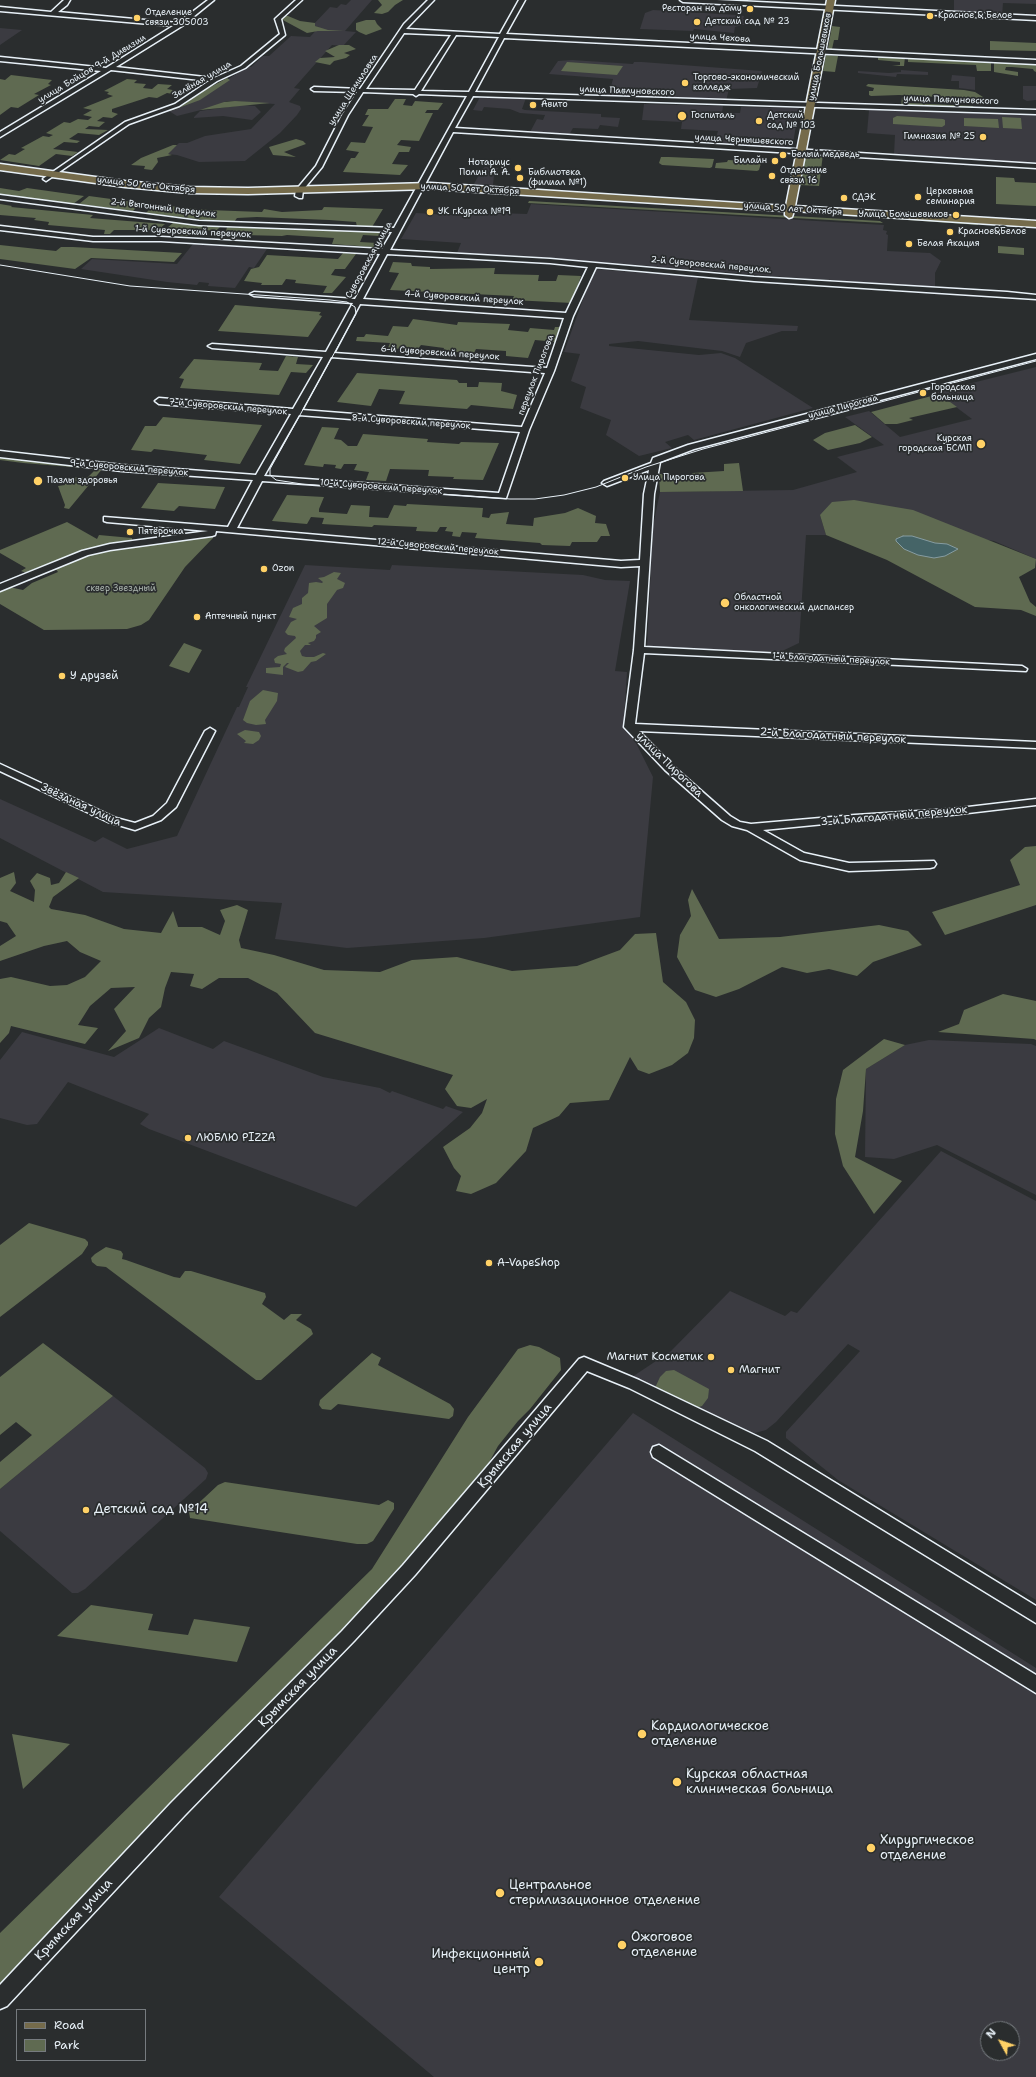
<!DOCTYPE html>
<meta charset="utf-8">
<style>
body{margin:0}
#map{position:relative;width:1036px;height:2077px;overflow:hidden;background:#2a2d2e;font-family:"Shantell Sans",sans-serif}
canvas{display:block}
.legend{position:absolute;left:16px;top:2009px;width:130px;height:52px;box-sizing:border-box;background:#2a2d2e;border:1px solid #767b7f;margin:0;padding:5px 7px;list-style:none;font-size:12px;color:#e8f1f8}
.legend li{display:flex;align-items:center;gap:8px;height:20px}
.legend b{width:20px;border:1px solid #767b7f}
.north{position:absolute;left:980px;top:2021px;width:40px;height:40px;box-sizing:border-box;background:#2a2d2e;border:1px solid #767b7f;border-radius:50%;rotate:310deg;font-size:11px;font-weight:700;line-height:16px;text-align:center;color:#e8f1f8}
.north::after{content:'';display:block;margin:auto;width:14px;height:18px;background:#ffd166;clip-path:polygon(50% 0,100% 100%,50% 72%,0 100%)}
</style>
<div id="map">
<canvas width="1036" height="2077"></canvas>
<ul class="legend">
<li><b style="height:5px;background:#756b4b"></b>Road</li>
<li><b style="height:11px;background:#5f6a51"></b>Park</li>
</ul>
<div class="north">N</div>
</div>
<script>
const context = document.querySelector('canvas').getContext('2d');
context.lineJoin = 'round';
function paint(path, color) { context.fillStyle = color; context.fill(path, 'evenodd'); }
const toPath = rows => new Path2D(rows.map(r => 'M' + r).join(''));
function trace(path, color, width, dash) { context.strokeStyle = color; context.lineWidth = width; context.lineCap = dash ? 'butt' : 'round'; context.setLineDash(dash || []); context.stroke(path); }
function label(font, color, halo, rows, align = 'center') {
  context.font = font + ' "Shantell Sans",sans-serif'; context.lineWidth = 3.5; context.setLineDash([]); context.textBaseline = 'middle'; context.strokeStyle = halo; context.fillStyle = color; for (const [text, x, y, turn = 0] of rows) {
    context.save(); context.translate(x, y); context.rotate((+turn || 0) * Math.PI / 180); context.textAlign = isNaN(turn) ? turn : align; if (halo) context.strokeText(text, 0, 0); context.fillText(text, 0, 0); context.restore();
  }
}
const built = toPath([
 [351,0,372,0,345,31,356,32,343,46,332,45,294,88,300,89,289,102,300,106,301,109,297,115,280,133,245,161,199,162,177,155,167,154,179,143,187,143,205,136,251,129,275,104,227,101,209,108,177,116,169,111,200,99,246,67,251,67,263,56,269,56,291,36,310,37,319,27,312,26,330,7,337,8,341,4,346,5],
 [954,0,1036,0,1036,4,1003,3,1002,16,954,12],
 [653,10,738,15,744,16,743,19,753,19,751,25,742,25,735,27,734,33,694,29,693,31,640,29,645,13],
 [0,28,22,30,0,45],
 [572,60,633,64,634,62,642,62,762,71,757,88,729,89,726,101,608,97,613,79,549,74,558,61],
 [901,70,928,72,928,75,897,74,896,77,858,73,858,71,889,73,901,72],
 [952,75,975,77,975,90,959,88,959,81,951,81],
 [1023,86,1036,86,1036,100,1027,101,1023,99],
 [480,97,526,98,522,109,525,110,601,114,601,117,620,118,618,127,600,125,598,129,573,128,568,137,529,134,537,119,543,120,545,115,520,113,510,109,484,107,482,111,473,110],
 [644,104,723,106,722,113,740,113,741,107,799,108,792,149,714,144,718,131,681,129,682,122,642,120],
 [242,105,255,106,261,112,252,120,223,116,194,118,194,117,200,111],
 [869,110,1036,115,1036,164,894,154,895,135,867,133],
 [485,167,498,168,494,175,493,185,474,184,482,169],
 [531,204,884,225,883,230,887,231,886,234,888,235,887,251,930,253,941,261,935,273,935,287,785,277,528,256,457,253,461,243,401,239,416,213,467,216,469,212,527,214],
 [193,244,267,249,254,268,249,267,235,288,208,286,209,283,199,282,197,285,167,282,81,269,92,259,177,264],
 [594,269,698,277,689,320,798,326,797,331,782,331,746,343,740,357,722,351,638,341,609,344,609,346,699,355,721,353,735,358,813,408,694,440,688,435,665,442,672,448,639,456,606,435,611,420,580,408,586,387,571,381,580,354,564,352],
 [1036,367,1036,559,994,541,820,515,826,535,806,535,799,643,776,654,647,648,653,526,660,492,793,490,857,472,837,457,884,445,845,417,869,411,900,437,972,419,936,392],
 [305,565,390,570,392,565,583,575,605,580,630,581,615,671,627,672,624,719,653,777,640,917,484,938,347,948,275,939,282,903,103,892,0,838,0,799,95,842,103,837,127,849,177,836,237,707,239,707,248,687,246,687],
 [159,1028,213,1049,224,1041,323,1077,380,1088,390,1093,392,1091,443,1109,446,1106,463,1112,356,1207,149,1129,140,1124,149,1114,68,1082,37,1124,27,1125,0,1118,0,1060,22,1032,114,1057],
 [929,1040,1031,1044,1036,1046,1036,1195,937,1145,894,1159,865,1157,866,1069,905,1045],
 [941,1151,1036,1201,1036,1600,838,1480,786,1438,786,1432,860,1351,848,1344,776,1422,766,1430,755,1433,747,1432,632,1377,671,1351,730,1291,785,1316,791,1311,797,1313],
 [113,1396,205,1468,208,1473,206,1479,85,1589,78,1593,72,1593,0,1531,0,1489],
 [633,1413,1036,1668,1036,2077,434,2077,219,1897],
 [988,2029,1012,2029,1012,2053,988,2053]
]);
const green = toPath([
 [378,0,403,0,395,5,388,12,382,14,374,13,382,5],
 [283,16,288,16,300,21,315,23,315,26,328,30,344,31,318,31,307,33,281,19],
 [366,20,375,20,377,24,382,29,366,35,359,32,356,30,356,23],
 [832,26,840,27,838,40,834,40,832,49,830,49,828,48],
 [990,41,1036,43,1036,51,990,50],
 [339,45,349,45,356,49,344,53,350,55,346,58,334,61,330,65,315,62,320,58,335,57,325,51],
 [828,53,905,57,904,66,892,66,900,65,900,62,878,60,878,57,826,54],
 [826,55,838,56,835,72,823,71],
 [908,57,991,61,991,71,977,71,976,65,908,62],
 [567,62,623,66,617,75,561,71],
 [994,62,1036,63,1036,72,1034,71,1033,69,1012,67,1006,67,1005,70,1018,72,1018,76,994,72],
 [11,75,52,80,48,84,51,85,34,94,39,95,18,108,11,107,0,115,0,79,5,80],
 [227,78,230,80,200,100,173,110,167,111],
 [127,79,137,80,134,83,146,84,143,88,152,89,158,84,172,85,167,89,178,91,173,94,167,93,157,98,149,97,112,109,112,112,118,114,112,118,103,117,97,121,105,122,99,127,89,126,85,129,108,130,99,135,78,133,69,139,80,141,77,143,64,142,53,149,78,152,72,156,56,154,39,166,0,160,9,154,15,155,25,149,21,148,43,136,49,137,53,135,46,133,64,122,70,123,78,119,88,120,92,117,83,115,92,110,83,108,113,96,107,94,109,92,104,91],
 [868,84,964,90,975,92,983,97,980,99,899,95,871,96,869,95,869,91,873,91,874,88,866,86],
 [902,97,915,98,915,99,908,99,907,102,910,103,973,106,974,109,901,107],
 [395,99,406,99,403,105,412,106,415,101,443,103,438,110,427,110,425,113,433,113,419,141,401,140,397,145,411,147,409,152,399,152,392,164,408,165,400,175,343,172,351,158,355,158,359,152,346,150,351,142,365,143,373,127,362,126,369,115,365,115,368,109,388,109],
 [235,101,270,103,200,110,224,102],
 [897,116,943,119,945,120,945,125,942,127,893,124,893,118],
 [1002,117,1021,118,1022,129,1003,128],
 [964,118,998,119,999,128,964,126],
 [296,139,303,141,306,144,284,152,296,157,273,155,269,147],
 [173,145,177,145,168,154,172,155,157,158,158,162,152,170,144,169,145,166,131,165,141,158],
 [810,154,823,154,819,186,800,185,804,156],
 [661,157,669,157,714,159,712,167,710,168,662,165,659,163],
 [728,160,759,162,761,163,759,170,757,171,715,168,716,163,727,162],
 [55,177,123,186,295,193,246,195,163,192,54,178],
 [996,177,1014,178,1015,182,1036,183,1036,206,996,204],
 [0,188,19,191,27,188,84,196,73,204,0,194],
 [512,193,779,210,507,195],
 [89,196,141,203,133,211,79,204],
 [529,201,880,221,883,223,528,203],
 [0,204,12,206,11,207,93,215,90,218,165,224,158,230,114,230,110,234,104,234,105,230,48,225,49,222,34,220,36,218,0,215],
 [168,206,208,210,262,212,264,209,282,212,322,210,324,207,383,209,372,227,357,227,356,222,329,220,257,217,237,218,234,222,223,222,146,213,150,209],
 [799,211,978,222,978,225,795,212],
 [173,223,221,226,217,230,198,231,188,236,177,235,177,231,167,228],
 [252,226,381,231,380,236,363,235,360,242,377,243,373,247,332,244,334,238,287,235,282,236,244,235,242,237,233,236,234,232,226,231,227,227,249,228],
 [0,245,56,251,61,247,73,247,182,253,174,262,91,258,75,269,0,259],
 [998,246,1024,248,1024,255,998,253],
 [343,253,356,254,345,269,335,269,331,275,346,277,332,293,323,293,327,286,295,283,296,280,286,279,282,285,261,285,262,283,244,281,251,269,259,267,267,255,338,259],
 [393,262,411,263,412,266,430,267,430,269,495,268,494,274,539,275,538,281,556,281,558,275,581,276,572,303,512,300,514,296,390,290,399,273,389,272],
 [235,305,321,312,319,315,322,316,308,337,218,331],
 [413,319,457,325,458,322,510,324,508,330,528,332,530,328,554,330,555,327,562,327,557,342,535,340,528,358,506,356,506,351,476,349,474,353,443,351,444,348,421,345,417,350,388,348,390,343,356,341,357,337,364,337,366,334,388,336,393,326,408,327],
 [286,356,298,357,296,364,313,365,306,373,291,372,279,395,180,388,184,379,179,378,194,359,262,363,259,370,278,371],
 [357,373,457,380,459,383,467,383,467,387,478,387,479,382,502,383,501,391,517,395,513,409,471,405,467,409,399,404,405,391,379,389,371,406,337,402],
 [939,394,957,407,909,418,913,420,897,424,885,424,871,412],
 [163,417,262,425,240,464,204,460,207,455,154,449,151,452,131,450,145,426,156,426],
 [855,425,872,437,860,443,828,450,813,440,825,433],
 [322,427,339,428,334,439,341,440,348,446,357,446,363,434,428,439,427,442,459,444,461,442,499,443,483,480,453,479,454,477,428,476,429,470,390,469,386,481,366,480,369,472,354,470,357,464,344,464,341,469,335,468,336,465,324,464,323,467,304,465],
 [0,456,71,464,84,468,23,463,0,460],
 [739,463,743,491,660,492,659,474,673,474,681,475,685,478,690,477,692,473,724,471,724,464],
 [103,468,69,509,64,508,65,505,58,486,65,485,63,478,88,477,95,470],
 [158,483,225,487,215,509,179,506,174,511,141,508],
 [287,495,324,497,319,509,319,512,347,514,351,505,370,506,369,517,388,518,394,505,406,506,407,504,483,508,482,517,489,518,491,514,509,512,506,524,533,526,534,518,565,513,578,508,596,516,595,523,606,524,610,536,601,536,597,542,572,542,570,546,542,545,540,543,475,538,477,533,462,532,460,537,452,536,453,532,445,531,447,527,440,527,437,532,416,531,417,527,374,525,372,527,322,524,324,518,311,517,307,524,272,521],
 [854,500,913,510,1036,559,1035,568,1019,577,1030,602,1036,607,1036,616,1021,610,975,607,887,560,826,535,820,515,832,502],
 [67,522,97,539,99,535,132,538,132,540,110,543,105,547,29,574,21,571,26,568,0,553,0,550],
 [213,536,213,538,185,567,149,620,141,625,127,629,44,630,0,604,0,590,9,587,23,590,32,583,58,572,55,568,88,555,108,550],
 [334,572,341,573,337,579,345,583,343,588,337,590,327,604,327,618,314,626,321,632,316,635,316,638,314,641,308,643,311,645,305,645,300,651,302,656,306,657,314,657,323,653,326,654,316,661,311,662,303,671,298,672,285,667,289,663,287,663,283,667,283,675,266,673,266,668,280,667,281,664,275,663,274,659,278,656,287,654,284,651,285,648,296,638,295,636,288,635,285,632,291,622,297,619,289,617,293,608,302,604,302,598,308,593,309,583,316,582,322,583,323,582,318,578,324,577],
 [184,643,202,650,189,673,169,666],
 [263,690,278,693,277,701,265,720,266,724,256,725,247,723,243,720,250,701],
 [245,730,259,732,261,736,259,740,253,744,244,743,246,741,237,734],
 [1036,846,1036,905,945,935,932,912,1020,885,1010,860,1025,847],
 [14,872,16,883,10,891,34,902,35,890,30,881,37,873,50,878,51,885,59,883,66,872,79,878,53,897,49,907,51,909,85,915,124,929,161,933,173,911,178,927,202,927,220,935,225,921,220,910,237,905,248,910,239,940,241,948,274,955,324,970,380,972,412,960,457,957,512,971,577,966,620,950,635,934,656,933,663,982,686,1002,695,1020,694,1038,688,1053,672,1065,649,1074,638,1070,630,1057,609,1100,570,1103,559,1116,533,1128,526,1151,496,1183,471,1194,456,1191,461,1176,454,1168,443,1147,470,1128,482,1113,487,1099,471,1108,457,1106,445,1089,453,1075,315,1033,277,993,248,978,219,978,202,989,190,986,194,974,171,972,165,988,161,1007,149,1018,139,1038,108,1051,126,1031,114,1009,135,987,111,988,90,1006,78,1025,98,1028,85,1044,11,1026,9,1033,0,1043,0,979,11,977,50,986,67,985,85,977,101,961,80,952,67,941,44,946,0,961,0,946,16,936,7,923,0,921,0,878],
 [692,889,719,939,780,937,879,925,908,931,922,945,873,962,857,976,829,969,807,973,782,967,739,989,716,997,695,990,677,957,680,935,691,916,688,900],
 [1003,994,1036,1001,1036,1040,1034,1039,938,1032,959,1024,964,1010],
 [884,1039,905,1045,866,1069,863,1111,855,1157,902,1181,874,1214,843,1166,835,1134,836,1099,843,1070],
 [29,1223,85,1239,88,1242,88,1245,82,1254,0,1317,0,1245],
 [106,1247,121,1251,123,1254,122,1259,126,1260,174,1277,180,1278,185,1271,191,1271,265,1293,266,1297,262,1304,284,1320,291,1314,302,1314,296,1320,311,1329,313,1334,261,1380,256,1380,106,1267,97,1266,92,1262,91,1258,95,1254],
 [43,1343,113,1396,0,1489,0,1462,32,1435,16,1422,0,1435,0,1377],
 [530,1345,539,1347,560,1358,561,1370,530,1409,518,1421,498,1446,486,1468,438,1527,407,1563,0,1987,0,1933,372,1569,468,1417,518,1349],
 [372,1353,381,1358,378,1365,450,1404,454,1409,453,1416,449,1419,338,1404,331,1410,322,1409,319,1405,320,1400],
 [674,1370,709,1389,708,1398,702,1406,696,1408,655,1388,660,1377,666,1371],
 [225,1482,379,1505,388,1500,394,1503,394,1509,373,1541,367,1544,357,1544,190,1518,189,1512,218,1485],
 [91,1605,153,1614,148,1630,188,1635,194,1619,250,1627,237,1662,57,1636],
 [12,1734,70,1744,23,1789]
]);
const water = toPath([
 [903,536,912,536,935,543,947,544,958,549,945,556,934,558,918,555,904,549,896,541,896,539,903,536]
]);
const minor = toPath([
 [64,0,70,0,67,5,58,12,178,23,208,0,214,0,182,26,116,67,214,78,241,66,280,34,275,19,296,0,302,0,281,19,285,35,245,68,217,81,179,106,129,124,46,181,43,179,44,178,125,122,175,104,209,81,111,70,0,137,0,132,101,71,0,61,0,57,106,68,173,26,0,11,0,7,51,12,64,0],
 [428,0,434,0,406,29,500,34,519,0,525,0,506,34,1036,60,1036,64,504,38,475,92,1036,110,1036,114,473,96,455,128,1036,164,1036,168,453,132,390,250,550,259,754,277,1007,292,1036,295,1036,299,754,281,596,267,573,316,554,371,529,430,506,498,262,481,237,528,621,561,640,560,644,494,649,470,607,486,602,483,604,481,651,463,653,458,688,445,1036,354,1036,359,694,449,660,462,654,494,644,647,1022,666,1027,669,1026,671,644,653,635,724,1036,742,1036,748,639,731,673,766,730,816,740,822,751,824,855,815,951,809,1036,799,1036,805,951,815,855,821,763,830,804,853,849,863,934,861,936,864,934,867,930,868,849,871,800,860,747,830,732,826,722,820,665,770,624,727,634,650,640,566,621,567,216,531,215,535,212,536,110,550,88,555,0,591,0,584,82,551,110,544,208,531,107,522,104,521,104,517,228,527,253,480,122,471,0,457,0,451,122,465,256,475,291,414,159,404,155,401,159,398,293,409,323,357,212,348,208,346,212,344,326,352,353,303,254,296,250,294,254,292,355,299,380,254,161,241,93,241,0,230,0,226,93,237,161,237,382,249,392,232,199,225,0,199,0,195,199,221,394,228,467,96,419,94,416,96,413,94,363,92,348,115,322,167,303,190,302,198,299,198,295,196,296,190,316,166,342,115,357,92,314,91,311,89,314,87,360,89,404,24,428,0],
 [404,33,451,35,415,90,366,89,404,33],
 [456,35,499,37,469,92,421,91,456,35],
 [387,254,550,263,588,267,566,313,363,299,387,254],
 [360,304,564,318,547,368,334,353,360,304],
 [331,357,545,373,522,427,302,410,331,357],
 [299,415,520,432,499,493,264,476,299,415],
 [680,0,717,0,1036,16,1036,20,683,2,680,0],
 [210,728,215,731,176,807,161,820,135,830,108,822,0,771,0,764,116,818,135,823,153,816,167,803,205,731,210,728],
 [584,1357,639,1380,767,1441,1036,1606,1036,1623,755,1451,629,1388,587,1371,415,1575,354,1641,185,1815,7,2006,0,2009,0,1985,171,1803,342,1631,403,1565,579,1359,584,1357],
 [659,1445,1036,1675,1036,1693,653,1457,651,1452,653,1447,659,1445]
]);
const major = toPath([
 [827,0,835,0,795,206,1036,221,1036,227,794,211,792,217,789,218,785,215,785,211,430,189,248,194,189,193,125,187,0,170,0,164,125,181,189,187,248,188,430,183,786,206,827,0]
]);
const tram = toPath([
 [0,265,130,286,330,300,347,302,355,307,356,314,270,469,270,475,276,480,302,484,510,499,535,499,564,495,596,487,646,467,703,449,1036,361]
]);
const markers = [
 [750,9,4,"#ffd166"],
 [930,16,4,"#ffd166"],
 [137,18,4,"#ffd166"],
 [697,22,4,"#ffd166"],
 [685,83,4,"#ffd166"],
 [533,105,4,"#ffd166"],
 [682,116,5,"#ffd166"],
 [759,121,4,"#ffd166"],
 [983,137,4,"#ffd166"],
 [783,155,4,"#ffd166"],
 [775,161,4,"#ffd166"],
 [518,168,4,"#ffd166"],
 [772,176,4,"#ffd166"],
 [520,178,4,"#ffd166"],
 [918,197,4,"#ffd166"],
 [844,198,4,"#ffd166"],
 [430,212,4,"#ffd166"],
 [956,215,4,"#ffd166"],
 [950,232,4,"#ffd166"],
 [909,244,4,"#ffd166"],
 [923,393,4,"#ffd166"],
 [981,444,5,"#ffd166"],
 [625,478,4,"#ffd166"],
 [38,481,5,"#ffd166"],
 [130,532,4,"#ffd166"],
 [264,569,4,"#ffd166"],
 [725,603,5,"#ffd166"],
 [197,617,4,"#ffd166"],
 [62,676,4,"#ffd166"],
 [188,1138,4,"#ffd166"],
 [489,1263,4,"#ffd166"],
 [711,1357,4,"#ffd166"],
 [731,1370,4,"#ffd166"],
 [86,1510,4,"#ffd166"],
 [642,1734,5,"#ffd166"],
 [677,1782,5,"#ffd166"],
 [871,1848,5,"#ffd166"],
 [500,1893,5,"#ffd166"],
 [622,1945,5,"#ffd166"],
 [539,1962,5,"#ffd166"]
];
const farPoinames = [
 ["Ресторан на дому",742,9,"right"],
 ["Отделение",145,13],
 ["связи 305003",145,23],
 ["Красное & Белое",938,16],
 ["Детский сад № 23",705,22],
 ["Торгово-экономический",693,78],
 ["колледж",693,88],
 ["Авито",541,105],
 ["Госпиталь",691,116],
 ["Детский",767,116],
 ["сад № 103",767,126],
 ["Гимназия № 25",975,137,"right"],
 ["Белый медведь",791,155],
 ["Билайн",767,161,"right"],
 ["Нотариус",510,163,"right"],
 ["Полин А. А.",510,173,"right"],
 ["Отделение",780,171],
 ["связи 16",780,181],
 ["Библиотека",528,173],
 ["(филиал №1)",528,183],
 ["Церковная",926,192],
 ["семинария",926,202],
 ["СДЭК",852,198],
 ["УК г.Курска №19",438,212],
 ["Улица Большевиков",948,215,"right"],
 ["Красное&Белое",958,232],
 ["Белая Акация",917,244],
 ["Городская",931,388],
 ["больница",931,398],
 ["Курская",972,439,"right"],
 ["городская БСМП",972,449,"right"],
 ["Улица Пирогова",633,478],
 ["Пазлы здоровья",47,481],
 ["Пятёрочка",138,532],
 ["Ozon",272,569],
 ["Областной",734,598],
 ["онкологический диспансер",734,608],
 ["Аптечный пункт",205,617]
];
const farStreetnames = [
 ["улица Чехова",720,38,3],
 ["улица Большевиков",820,57,-79],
 ["улица Бойцов 9-й Дивизии",92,69,-31],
 ["Зелёная улица",202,80,-30],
 ["улица Щемиловка",353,90,-57],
 ["улица Павлуновского",627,91,2],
 ["улица Павлуновского",951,100,2],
 ["улица Чернышевского",744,140,3],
 ["улица 50 лет Октября",146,185,6],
 ["улица 50 лет Октября",470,189,3],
 ["2-й Выгонный переулок",163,208,7],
 ["улица 50 лет Октября",793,209,4],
 ["1-й Суворовский переулок",193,232,3],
 ["Суворовская улица",369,260,-61],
 ["2-й Суворовский переулок.",711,265,5],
 ["4-й Суворовский переулок",464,298,4],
 ["6-й Суворовский переулок",440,353,4],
 ["переулок Пирогова",536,375,-69],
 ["7-й Суворовский переулок",228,407,5],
 ["улица Пирогова",843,407,-15],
 ["8-й Суворовский переулок",411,422,4],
 ["9-й Суворовский переулок",129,468,5],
 ["10-й Суворовский переулок",381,487,4],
 ["12-й Суворовский переулок",438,547,5],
 ["1-й Благодатный переулок",831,659,3]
];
const farParknames = [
 ["сквер Звездный",121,589]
];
const poiNames = [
 ["У друзей",70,676],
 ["ЛЮБЛЮ PIZZA",196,1138],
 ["A-VapeShop",497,1263],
 ["Магнит Косметик",703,1357,"right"],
 ["Магнит",739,1370]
];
const streetNames = [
 ["2-й Благодатный переулок",833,736,3],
 ["улица Пирогова",669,765,44],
 ["Звёздная улица",81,805,25],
 ["3-й Благодатный переулок",894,816,-5]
];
const nearStreetnames = [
 ["Крымская улица",515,1446,-50],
 ["Крымская улица",298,1687,-46],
 ["Крымская улица",74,1920,-47]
];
const nearPoinames = [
 ["Детский сад №14",94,1510],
 ["Кардиологическое",651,1727],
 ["отделение",651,1742],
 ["Курская областная",686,1775],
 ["клиническая больница",686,1790],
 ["Хирургическое",880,1841],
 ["отделение",880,1856],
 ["Центральное",509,1886],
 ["стерилизационное отделение",509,1901],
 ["Ожоговое",631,1938],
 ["отделение",631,1953],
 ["Инфекционный",530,1955,"right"],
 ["центр",530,1970,"right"]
];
paint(built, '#3b3b41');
paint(green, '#5f6a51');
paint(water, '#456467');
trace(water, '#869ca1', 1);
trace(minor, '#e8f1f8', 3);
trace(major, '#e8f1f8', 3);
paint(minor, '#2a2d2e');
paint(major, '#756b4b');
trace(tram, '#e8f1f8', 1);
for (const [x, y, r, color] of markers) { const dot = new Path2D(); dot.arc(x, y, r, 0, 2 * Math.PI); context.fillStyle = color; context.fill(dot); trace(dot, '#2a2d2e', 1.5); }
label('9px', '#e8f1f8', '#2a2d2e', farPoinames, 'left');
label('9px', '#e8f1f8', '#2a2d2e', farStreetnames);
label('9px', '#aab4ad', '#2a2d2e', farParknames);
label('11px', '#e8f1f8', '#2a2d2e', poiNames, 'left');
label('11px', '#e8f1f8', '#2a2d2e', streetNames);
label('13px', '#e8f1f8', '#2a2d2e', nearStreetnames);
label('13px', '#e8f1f8', '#2a2d2e', nearPoinames, 'left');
</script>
